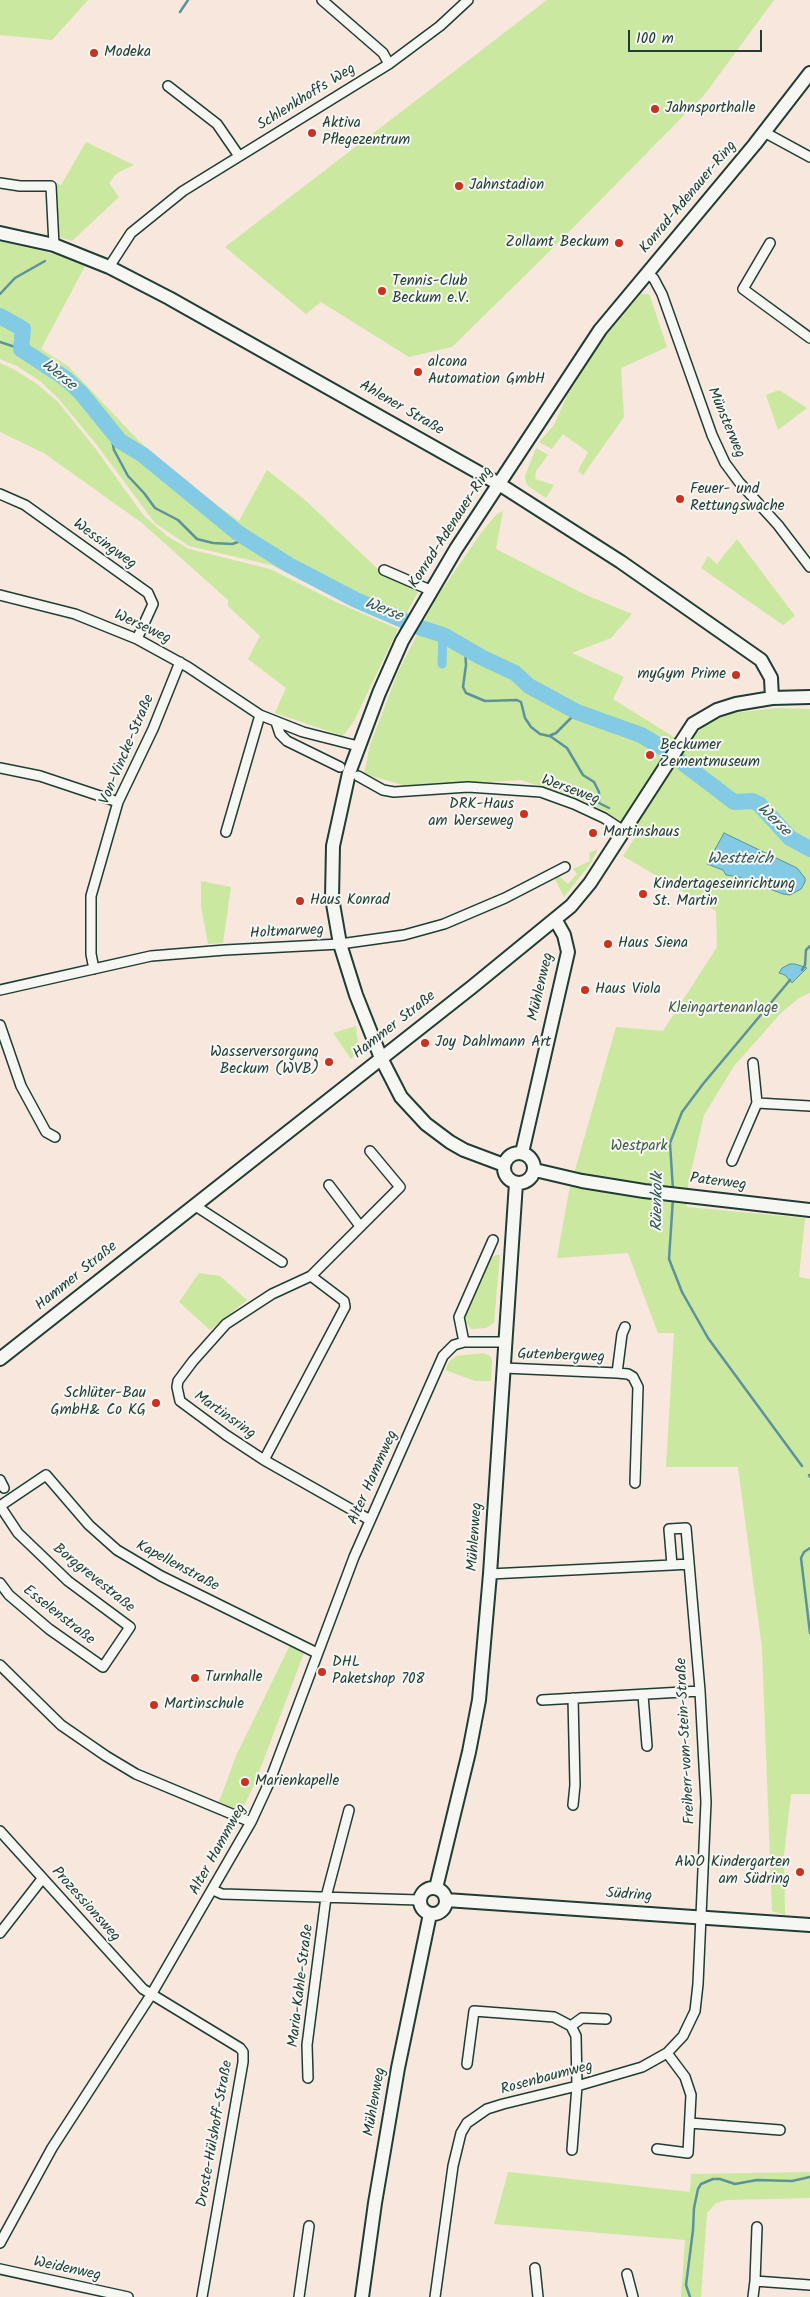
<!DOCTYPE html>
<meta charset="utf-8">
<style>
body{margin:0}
#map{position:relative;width:810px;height:2297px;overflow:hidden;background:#f7e7dc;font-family:Kalam,sans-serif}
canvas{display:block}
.scale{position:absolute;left:628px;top:30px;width:134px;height:22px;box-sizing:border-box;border:2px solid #1f3d34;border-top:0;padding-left:6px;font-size:15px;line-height:18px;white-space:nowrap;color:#1f3d34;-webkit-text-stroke:4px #f6f6f2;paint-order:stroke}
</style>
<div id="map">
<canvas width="810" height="2297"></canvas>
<div class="scale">100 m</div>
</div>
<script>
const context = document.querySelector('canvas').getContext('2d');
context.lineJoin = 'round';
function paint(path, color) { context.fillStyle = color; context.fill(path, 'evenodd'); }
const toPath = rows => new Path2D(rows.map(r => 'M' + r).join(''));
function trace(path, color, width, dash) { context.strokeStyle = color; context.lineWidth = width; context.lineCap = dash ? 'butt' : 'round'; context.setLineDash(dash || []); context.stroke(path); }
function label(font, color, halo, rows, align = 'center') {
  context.font = font + ' Kalam,sans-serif'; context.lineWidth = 4; context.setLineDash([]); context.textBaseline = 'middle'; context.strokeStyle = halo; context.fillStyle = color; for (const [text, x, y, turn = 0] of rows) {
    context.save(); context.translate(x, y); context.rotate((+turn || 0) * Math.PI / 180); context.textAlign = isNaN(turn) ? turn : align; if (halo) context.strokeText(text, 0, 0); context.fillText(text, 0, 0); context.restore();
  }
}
const green = toPath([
 [0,0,88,0,52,40,0,35],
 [547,0,774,0,705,94,558,243,452,347,409,357,321,302,306,314,225,247],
 [86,142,134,165,117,173,109,183,119,197,72,241,56,236,56,183,61,185],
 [0,241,58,255,85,266,41,349,68,366,139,441,185,482,239,521,267,470,305,500,382,573,418,592,400,625,271,565,189,546,155,523,97,445,58,398,40,381,17,366,0,359],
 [641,294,648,294,650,296,667,347,621,368,624,417,583,475,578,471,588,452,563,434,552,449,539,442,554,425,567,396,605,336],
 [0,363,15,370,37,384,58,402,95,448,143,515,167,536,189,549,270,569,338,603,398,629,354,721,343,736,275,713,286,688,248,659,260,636,228,606,228,600,142,523,44,453,0,432],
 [779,390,807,408,778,430,766,395],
 [536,448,548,455,536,471,535,479,554,485,546,498,528,486,526,482,525,476],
 [503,511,496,549,586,595,632,614,611,638,572,653,624,677,613,699,685,744,708,723,733,713,778,708,810,709,810,993,799,998,781,1013,734,1066,704,1115,688,1185,687,1207,805,1218,799,1277,810,1279,810,1794,791,1794,784,1854,785,1915,772,1911,762,1648,738,1467,666,1467,674,1333,658,1333,628,1253,557,1258,569,1191,616,1027,663,1031,717,947,716,911,623,856,639,831,585,801,521,780,410,787,364,774,370,745,398,672,435,600,481,533,496,515],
 [756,850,797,868,790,895,739,877,726,875,723,870],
 [795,964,805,971,792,983,782,968],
 [737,539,795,616,783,625,701,568,708,556,717,564],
 [598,849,591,863,564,897,554,877,560,877,568,884,577,874,573,869,590,861,589,853],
 [201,881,231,887,223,943,208,944,201,906],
 [356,1026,358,1044,355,1055,351,1059,333,1033],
 [496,1255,500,1255,494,1323,486,1328,471,1329,463,1319,488,1260],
 [199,1273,220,1276,247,1300,210,1330,179,1302],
 [484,1353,490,1356,492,1361,491,1381,475,1381,445,1370,449,1362,456,1356],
 [291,1643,305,1650,255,1783,242,1810,239,1811,219,1802,236,1756],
 [508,2172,690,2192,691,2174,810,2172,810,2198,726,2200,716,2203,707,2213,701,2297,681,2297,685,2240,494,2224]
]);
const water = toPath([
 [724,833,797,868,805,878,805,882,801,889,790,895,783,894,739,877,726,875,723,870,707,864,724,833],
 [790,964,795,964,807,968,792,983,785,975,779,973,782,968,790,964]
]);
const stream = toPath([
 [180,12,188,0],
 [0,294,15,278,45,261],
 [0,342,21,349],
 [110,429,114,450,128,476,144,493,155,508,178,520,197,539,213,543,232,544,247,539],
 [465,647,466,665,463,687,466,693,485,701,517,700,521,702,525,718,531,727,540,734,549,736,556,733,577,712],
 [550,736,567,748,583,775,594,782,599,792,599,803,609,808],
 [802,970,805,965,806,950,810,946],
 [673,1190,670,1143,682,1112,703,1084,790,980],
 [673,1198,669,1259,682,1292,708,1338,802,1466],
 [809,1475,810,1477],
 [810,1548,804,1552,801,1558,810,1633],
 [690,2297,686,2285,693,2230,694,2208,698,2189,701,2184,713,2179,720,2179,735,2184,757,2180,792,2181,810,2177]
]);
const canal = toPath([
 [442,664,443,635]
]);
const river = toPath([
 [0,316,23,329,21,349,65,378,81,393,120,441,143,455,238,533,289,565,356,600,421,628,443,635,481,657,515,673,529,686,577,712,641,735,663,748,734,802,752,801,759,804,790,838,810,849]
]);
const street = toPath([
 [322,0,383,53,389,64],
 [168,86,217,124,239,156],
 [764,132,810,157],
 [0,183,20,186,51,186,54,245],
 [770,243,743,289,810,338],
 [109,267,131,233,183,191,389,64,440,26,468,0],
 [647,272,654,279,662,294,712,435,725,463,739,482,778,525,810,567],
 [0,494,25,505,148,593,153,604,137,639],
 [384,570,430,590],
 [0,595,75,614,137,639,188,667,260,715,303,732,358,746],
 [276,722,280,734,287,741,340,767],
 [0,768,40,776,118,802],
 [358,776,383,790,394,792,468,787,541,792,574,804,604,818,624,831],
 [226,832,260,715],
 [94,969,91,954,91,896,118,802,153,729,180,662],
 [0,990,151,956,225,950,340,944,404,935,444,924,505,898,565,867],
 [0,1025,21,1086,46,1132,55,1137],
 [753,1063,757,1103],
 [732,1161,757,1103,810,1106],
 [329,1185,360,1226],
 [194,1205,282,1262],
 [464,1342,459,1317,493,1240],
 [504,1368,617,1373,628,1374,633,1377,638,1387,635,1483],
 [617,1373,622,1334,625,1327],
 [264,1460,345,1307,344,1301,311,1276],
 [0,1480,4,1488],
 [0,1506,46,1475,89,1525,117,1550,161,1576,317,1653],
 [370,1520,264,1460,226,1435,180,1401,177,1387,178,1381,193,1361,226,1324,272,1294,311,1276,400,1187,370,1151],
 [490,1574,672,1565],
 [0,1583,9,1595,49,1629,103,1667,130,1627,68,1581,18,1533,0,1506],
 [0,1665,61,1725,106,1756,136,1774,251,1822],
 [643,1695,647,1746],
 [573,1698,575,1785,573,1805],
 [542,1700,700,1691],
 [0,1831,143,1989,240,2048,243,2052,243,2062,202,2297],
 [213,1890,222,1894,419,1900],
 [0,1933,42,1879],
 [571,2026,582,2018,606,2019],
 [467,2064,474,2011,554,2017,571,2026,576,2036,577,2086,572,2150],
 [308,2078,307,2045,326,1897,349,1810],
 [690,2123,780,2130],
 [657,2149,688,2153,691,2095,685,2077,667,2053],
 [0,2243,52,2148,151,1995,251,1822,269,1783,354,1557,443,1356,454,1345,464,1342,506,1342],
 [535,2268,538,2297],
 [0,2269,128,2297],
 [627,2274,633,2297],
 [755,2281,757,2227],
 [299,2297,309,2226],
 [435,2297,453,2166,461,2133,467,2123,487,2109,503,2104,577,2086,642,2067,667,2053,683,2036,695,2011,698,1984,706,1802,700,1691,686,1528,669,1529,672,1565,689,1564],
 [753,2297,755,2281,810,2285]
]);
const secondary = toPath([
 [0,233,54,245,109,267,169,298,499,484,621,562,761,660,771,678,772,698],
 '504 1168a15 15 0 1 1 30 0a15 15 0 1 1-30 0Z',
 [522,1153,568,952,564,935,555,919],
 [504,1165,464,1150,450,1142,426,1124,401,1097,381,1058,356,995,340,944,332,898,333,846,349,773,379,693,402,641,456,549,600,330,755,144,810,73],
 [535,1170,582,1181,644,1191,810,1210],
 [0,1359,472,987,571,906,590,883,693,724,717,710,736,704,772,698,810,697],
 '420 1901a13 13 0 1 1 26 0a13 13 0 1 1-26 0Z',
 [436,1888,469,1752,479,1700,490,1574,516,1183],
 [446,1900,810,1925],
 [362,2297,375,2203,398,2068,430,1914]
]);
const markers = [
 [94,53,5,"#c8321e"],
 [655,109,5,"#c8321e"],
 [312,133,5,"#c8321e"],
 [459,186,5,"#c8321e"],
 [619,243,5,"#c8321e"],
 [382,291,5,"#c8321e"],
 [418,372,5,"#c8321e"],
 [680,499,5,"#c8321e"],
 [736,675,5,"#c8321e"],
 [650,755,5,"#c8321e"],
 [524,814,5,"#c8321e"],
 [593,833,5,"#c8321e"],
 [643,894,5,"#c8321e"],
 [300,901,5,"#c8321e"],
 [608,944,5,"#c8321e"],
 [585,990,5,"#c8321e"],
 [425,1043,5,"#c8321e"],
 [329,1062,5,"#c8321e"],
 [156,1403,5,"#c8321e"],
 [322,1672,5,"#c8321e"],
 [195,1678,5,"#c8321e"],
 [154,1705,5,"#c8321e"],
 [245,1782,5,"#c8321e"],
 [800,1872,5,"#c8321e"]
];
const poiNames = [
 ["Modeka",104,53],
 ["Jahnsporthalle",665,109],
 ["Aktiva",322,124],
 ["Pflegezentrum",322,141],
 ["Jahnstadion",469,186],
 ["Zollamt Beckum",609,243,"right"],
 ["Tennis-Club",392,282],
 ["Beckum e.V.",392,299],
 ["alcona",428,363],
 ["Automation GmbH",428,380],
 ["Feuer- und",690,490],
 ["Rettungswache",690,507],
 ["myGym Prime",726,675,"right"],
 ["Beckumer",660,746],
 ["Zementmuseum",660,763],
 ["DRK-Haus",514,805,"right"],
 ["am Werseweg",514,822,"right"],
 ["Martinshaus",603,833],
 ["Kindertageseinrichtung",653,885],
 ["St. Martin",653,902],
 ["Haus Konrad",310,901],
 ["Haus Siena",618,944],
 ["Haus Viola",595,990],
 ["Joy Dahlmann Art",435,1043],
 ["Wasserversorgung",319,1053,"right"],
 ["Beckum (WVB)",319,1070,"right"],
 ["Schlüter-Bau",146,1394,"right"],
 ["GmbH& Co KG",146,1411,"right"],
 ["DHL",332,1663],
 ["Paketshop 708",332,1680],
 ["Turnhalle",205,1678],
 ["Martinschule",164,1705],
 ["Marienkapelle",255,1782],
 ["AWO Kindergarten",790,1863,"right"],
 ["am Südring",790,1880,"right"]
];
const streetNames = [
 ["Schlenkhoffs Weg",307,98,-32],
 ["Konrad-Adenauer-Ring",689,198,-50],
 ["Ahlener Straße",401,409,30],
 ["Münsterweg",725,423,67],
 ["Konrad-Adenauer-Ring",452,528,-57],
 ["Wessingweg",104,545,36],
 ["Werseweg",142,628,25],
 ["Von-Vincke-Straße",128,750,-67],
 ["Werseweg",570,791,20],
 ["Holtmarweg",287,933,-3],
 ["Mühlenweg",542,987,-77],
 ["Hammer Straße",395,1026,-38],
 ["Paterweg",718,1183,7],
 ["Hammer Straße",77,1277,-39],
 ["Gutenbergweg",561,1357,2],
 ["Martinsring",224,1416,35],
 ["Alter Hammweg",374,1478,-66],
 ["Mühlenweg",476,1537,-86],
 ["Kapellenstraße",177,1567,28],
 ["Borggrevestraße",93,1579,39],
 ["Esselenstraße",58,1616,38],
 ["Freiherr-vom-Stein-Straße",687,1741,-93],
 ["Alter Hammweg",219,1850,-61],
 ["Südring",629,1896,4],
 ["Prozessionsweg",85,1905,48],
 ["Maria-Kahle-Straße",302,1986,-83],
 ["Rosenbaumweg",547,2079,-15],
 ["Mühlenweg",376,2102,-80],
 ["Droste-Hülshoff-Straße",216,2134,-80],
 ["Weidenweg",67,2270,12]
];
const parkNames = [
 ["Kleingartenanlage",723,1009],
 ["Westpark",639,1147]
];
const waterNames = [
 ["Werse",58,376,39],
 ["Werse",383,611,22],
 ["Werse",773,821,44],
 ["Westteich",740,860],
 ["Rüenkolk",659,1202,-89]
];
paint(green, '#cae89f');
paint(water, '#83cae4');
trace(water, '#5b929e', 1);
trace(stream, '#5b929e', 2.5);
trace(canal, '#83cae4', 9);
trace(river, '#83cae4', 16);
trace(street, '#1f3d34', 12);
trace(secondary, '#1f3d34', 16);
trace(street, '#f6f6f2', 9);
trace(secondary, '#f6f6f2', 12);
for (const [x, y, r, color] of markers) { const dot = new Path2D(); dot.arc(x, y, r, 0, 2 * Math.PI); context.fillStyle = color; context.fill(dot); trace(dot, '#f6f6f2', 2); }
label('15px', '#1f3d34', '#f6f6f2', poiNames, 'left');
label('15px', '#1f3d34', '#f6f6f2', streetNames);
label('15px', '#415f49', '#f6f6f2', parkNames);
label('italic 16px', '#335957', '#f6f6f2', waterNames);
</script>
